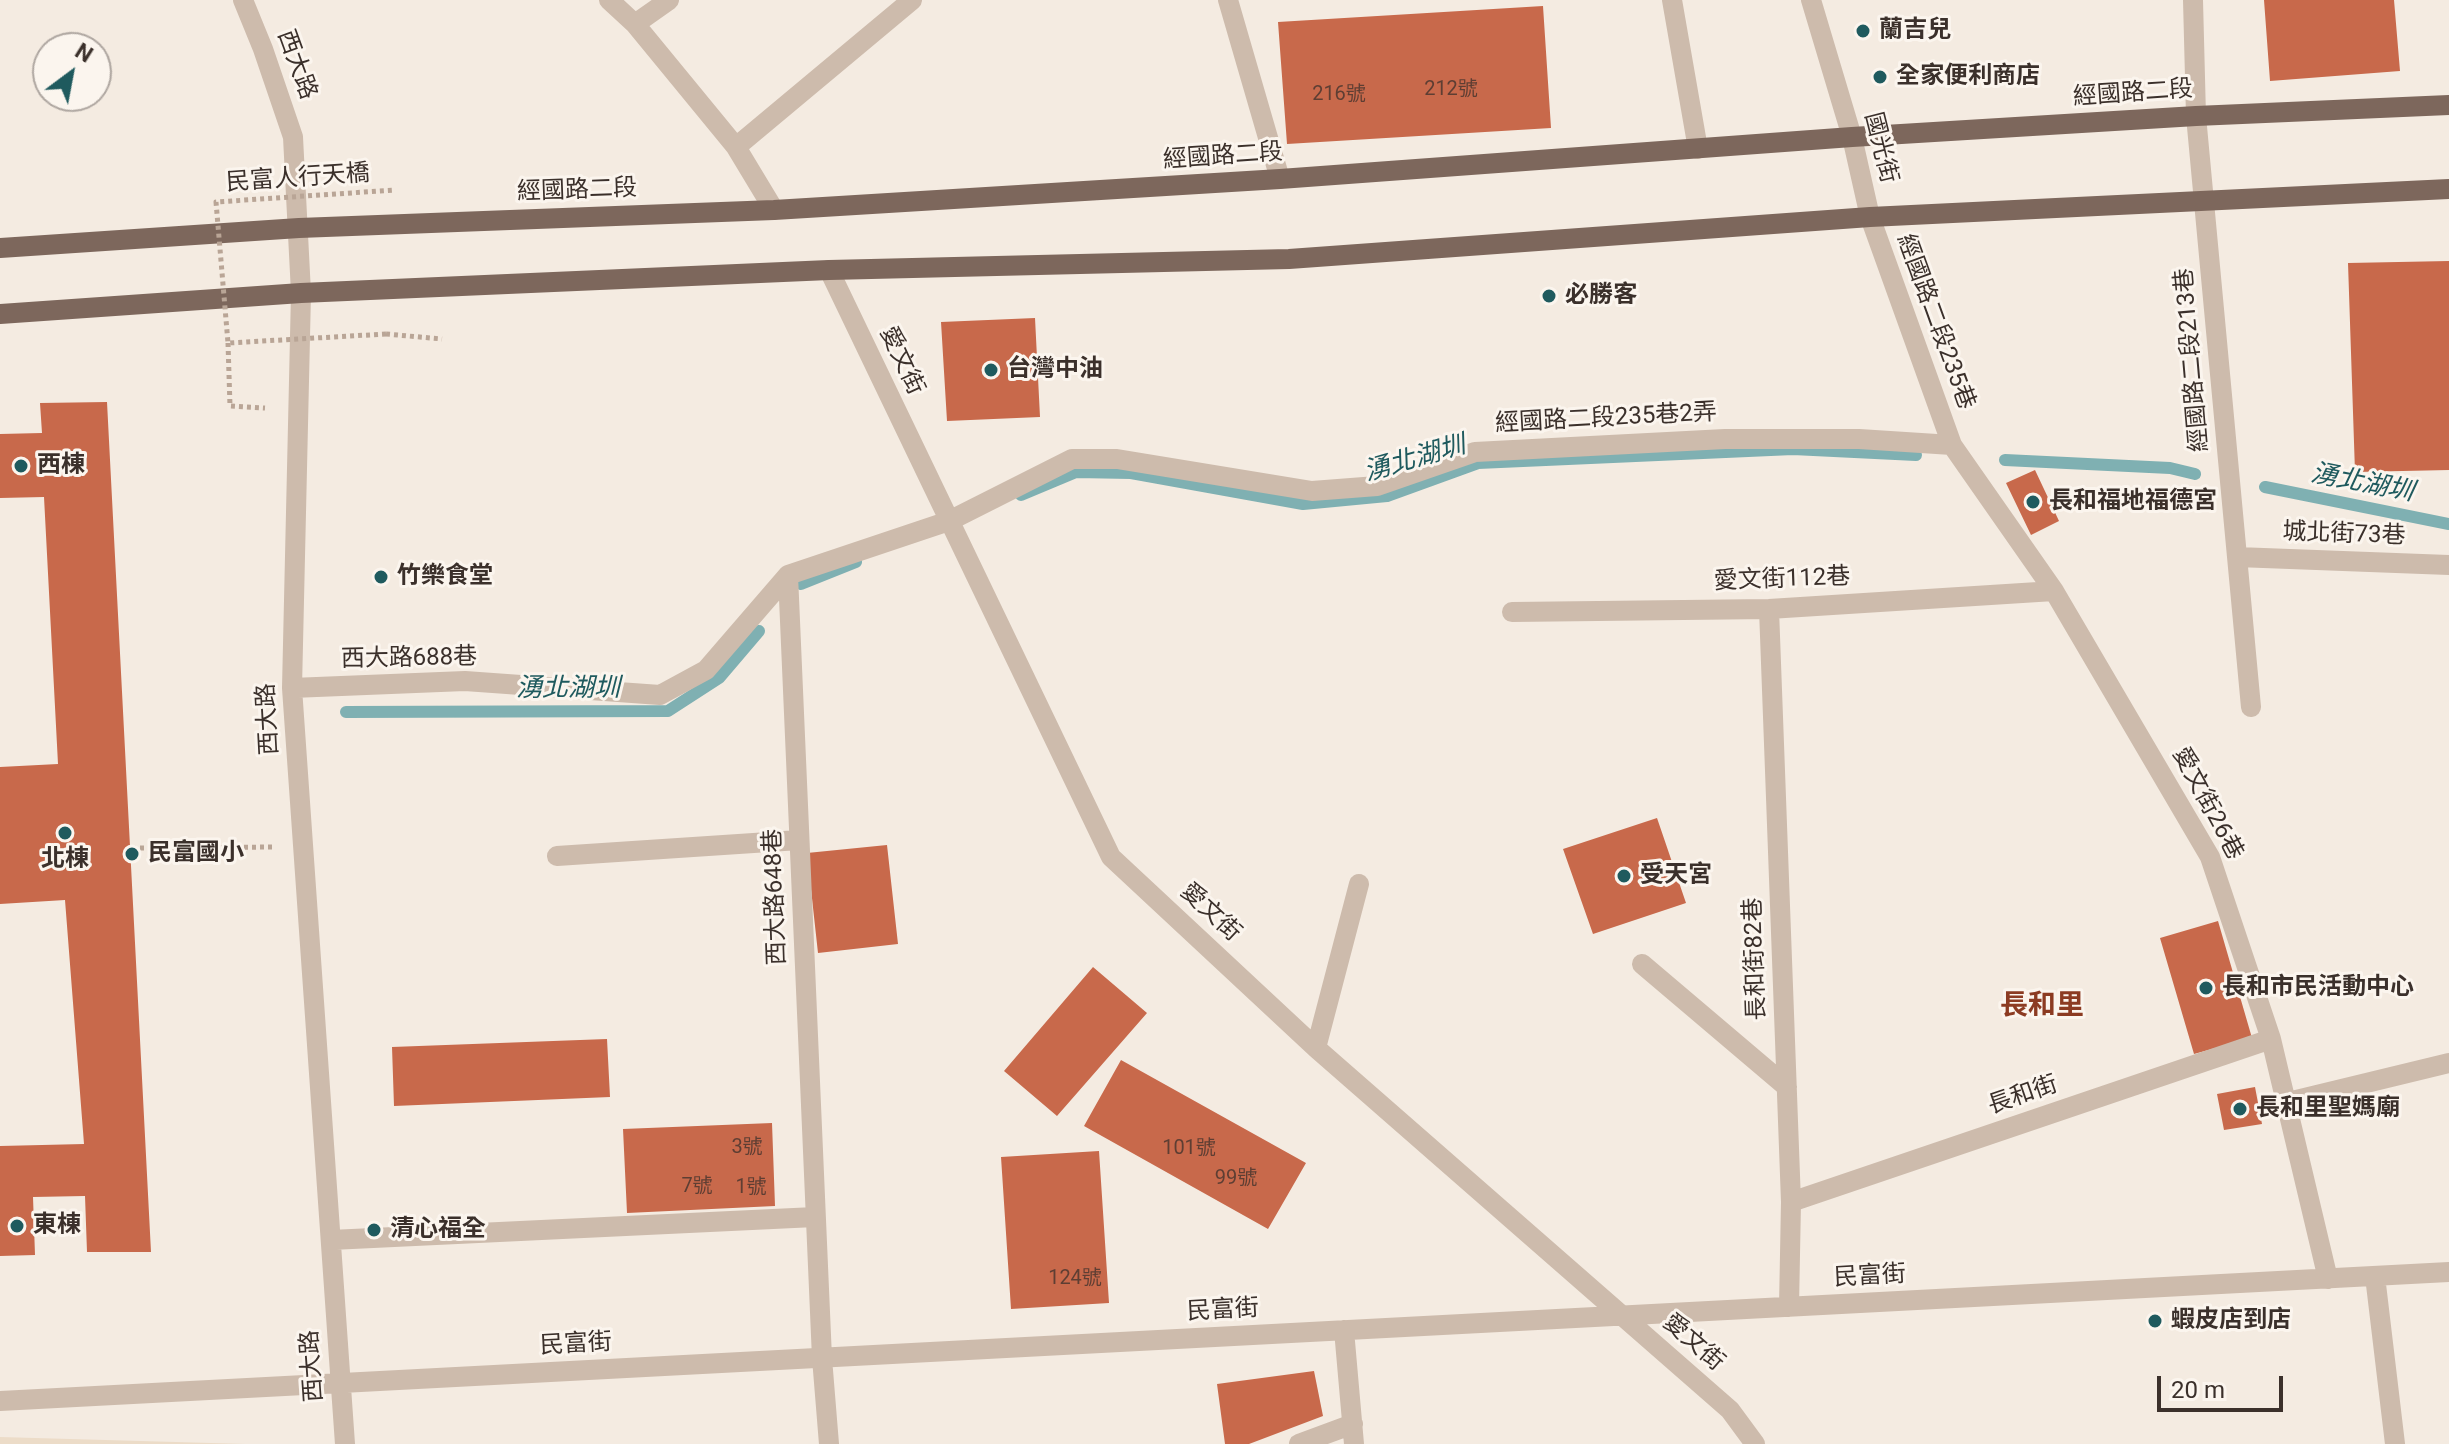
<!DOCTYPE html>
<meta charset="utf-8">
<style>
body{margin:0}
#map{position:relative;width:2449px;height:1444px;overflow:hidden;background:#f4ebe1;font-family:Roboto,sans-serif}
canvas{display:block}
.north{position:absolute;left:32px;top:32px;width:80px;height:80px;box-sizing:border-box;background:#fbf5ee;border:2px solid #aea6a0;border-radius:50%;rotate:32deg;font-size:22px;font-weight:700;line-height:32px;text-align:center;color:#3b302b}
.north::after{content:'';display:block;margin:auto;width:28px;height:36px;background:#1f5a5e;clip-path:polygon(50% 0,100% 100%,50% 72%,0 100%)}
.scale{position:absolute;left:2157px;top:1376px;width:126px;height:36px;box-sizing:border-box;border:4px solid #3b302b;border-top:0;padding-left:10px;font-size:24px;line-height:28px;white-space:nowrap;color:#3b302b;-webkit-text-stroke:6px #fbf5ee;paint-order:stroke}
</style>
<div id="map">
<canvas width="2449" height="1444"></canvas>
<div class="north">N</div>
<div class="scale">20 m</div>
</div>
<script>
const context = document.querySelector('canvas').getContext('2d');
context.lineJoin = 'round';
function paint(path, color) { context.fillStyle = color; context.fill(path, 'evenodd'); }
const toPath = rows => new Path2D(rows.map(r => 'M' + r).join(''));
function trace(path, color, width, dash) { context.strokeStyle = color; context.lineWidth = width; context.lineCap = dash ? 'butt' : 'round'; context.setLineDash(dash || []); context.stroke(path); }
function label(font, color, halo, rows, align = 'center') {
  context.font = font + ' Roboto,"Noto Sans TC",sans-serif'; context.lineWidth = 6; context.setLineDash([]); context.textBaseline = 'middle'; context.strokeStyle = halo; context.fillStyle = color; for (const [text, x, y, turn = 0] of rows) {
    context.save(); context.translate(x, y); context.rotate((+turn || 0) * Math.PI / 180); context.textAlign = isNaN(turn) ? turn : align; if (halo) context.strokeText(text, 0, 0); context.fillText(text, 0, 0); context.restore();
  }
}
const plaza = toPath([
 [0,1437,246,1444,0,1444]
]);
const stream = toPath([
 [2005,460,2170,468,2195,474],
 [2265,487,2449,524],
 [1021,495,1076,472,1131,473,1303,504,1387,496,1478,463,1793,449,1916,455],
 [801,584,856,562],
 [346,712,668,711,719,678,759,631]
]);
const building = toPath([
 [2264,0,2394,0,2400,71,2270,81],
 [1543,6,1551,128,1287,144,1278,22],
 [2449,261,2449,470,2355,472,2348,263],
 [1035,318,1040,417,947,421,941,322],
 [107,402,151,1252,87,1252,85,1196,33,1197,35,1255,0,1256,0,1146,84,1144,65,900,0,904,0,767,58,764,44,497,0,498,0,434,42,433,40,403],
 [2035,470,2059,521,2031,535,2006,483],
 [1657,818,1686,903,1593,934,1563,849],
 [887,845,898,944,818,953,807,853],
 [2218,921,2252,1038,2194,1054,2160,938],
 [1093,967,1147,1013,1057,1116,1004,1071],
 [607,1039,610,1097,394,1106,392,1047],
 [1121,1060,1306,1163,1268,1229,1084,1126],
 [2255,1087,2262,1124,2224,1130,2217,1094],
 [772,1123,775,1206,627,1213,623,1129],
 [1099,1151,1109,1303,1011,1309,1001,1157],
 [1314,1371,1323,1416,1249,1444,1225,1444,1217,1384]
]);
const path = toPath([
 [386,334,442,339],
 [228,343,230,406,265,408],
 [132,848,275,847]
]);
const minor = toPath([
 [243,0,263,49,293,137,301,293,292,688,345,1444],
 [609,0,635,24,736,147,774,210],
 [1228,0,1280,179],
 [1672,0,1698,149],
 [1811,0,1852,137,1870,217,1952,445,2054,591,2210,857,2271,1039,2328,1279],
 [2193,0,2196,116,2251,707],
 [635,24,669,0],
 [736,147,912,0],
 [829,270,1111,857,1316,1048,1730,1410,1755,1444],
 [2237,557,2449,565],
 [788,575,822,1358,829,1444],
 [1769,609,1791,1202,1789,1307],
 [1512,612,1769,609,2054,591],
 [292,688,465,681,660,695,706,670,788,575,949,521,1072,459,1117,459,1312,491,1377,486,1475,452,1725,439,1859,439,1952,445],
 [557,856,799,840],
 [1642,964,1787,1087],
 [1316,1048,1359,884],
 [2288,1102,2449,1063],
 [1791,1202,2271,1039],
 [331,1240,815,1217],
 [2375,1276,2395,1444],
 [1344,1330,1354,1444],
 [0,1401,2449,1272],
 [1299,1444,1353,1424]
]);
const major = toPath([
 [0,248,299,228,774,210,1280,179,1852,137,2196,116,2449,105],
 [0,314,301,293,829,270,1289,259,1870,217,2449,189]
]);
const pathBridge = toPath([
 [386,334,228,343,216,202,395,190]
]);
const markers = [
 [1863,31,8,"#1f5a5e"],
 [1880,77,8,"#1f5a5e"],
 [1549,296,8,"#1f5a5e"],
 [991,370,8,"#1f5a5e"],
 [21,466,8,"#1f5a5e"],
 [2033,502,8,"#1f5a5e"],
 [381,577,8,"#1f5a5e"],
 [65,833,8,"#1f5a5e"],
 [132,854,8,"#1f5a5e"],
 [1624,876,8,"#1f5a5e"],
 [2206,988,8,"#1f5a5e"],
 [2240,1109,8,"#1f5a5e"],
 [17,1226,8,"#1f5a5e"],
 [374,1230,8,"#1f5a5e"],
 [2155,1321,8,"#1f5a5e"]
];
const numberNames = [
 ["212號",1451,90],
 ["216號",1339,95],
 ["3號",747,1148],
 ["101號",1189,1149],
 ["99號",1236,1179],
 ["7號",697,1187],
 ["1號",751,1188],
 ["124號",1075,1279]
];
const poiNames = [
 ["蘭吉兒",1879,31],
 ["全家便利商店",1896,77],
 ["必勝客",1565,296],
 ["台灣中油",1007,370],
 ["西棟",37,466],
 ["長和福地福德宮",2049,502],
 ["竹樂食堂",397,577],
 ["民富國小",148,854],
 ["北棟",65,860,"center"],
 ["受天宮",1640,876],
 ["長和市民活動中心",2222,988],
 ["長和里聖媽廟",2256,1109],
 ["東棟",33,1226],
 ["清心福全",390,1230],
 ["蝦皮店到店",2171,1321]
];
const streetNames = [
 ["西大路",296,65,70],
 ["經國路二段",2133,94,-4],
 ["國光街",1880,148,76],
 ["經國路二段",1223,157,-4],
 ["民富人行天橋",298,179,-4],
 ["經國路二段",577,191,-2],
 ["經國路二段235巷",1935,322,70],
 ["經國路二段213巷",2193,360,-95],
 ["愛文街",901,361,65],
 ["經國路二段235巷2弄",1606,419,-3],
 ["城北街73巷",2344,535,2],
 ["愛文街112巷",1782,580,-2],
 ["西大路688巷",409,659,-1],
 ["西大路",269,719,-93],
 ["愛文街26巷",2207,804,62],
 ["西大路648巷",776,897,-92],
 ["愛文街",1210,913,43],
 ["長和街82巷",1756,959,-92],
 ["長和街",2023,1096,-19],
 ["民富街",1870,1277,-3],
 ["民富街",1223,1311,-3],
 ["愛文街",1693,1343,41],
 ["民富街",576,1345,-3],
 ["西大路",313,1366,-94]
];
const waterNames = [
 ["湧北湖圳",1415,460,-16],
 ["湧北湖圳",2362,484,11],
 ["湧北湖圳",568,689]
];
const quarterNames = [
 ["長和里",2042,1007]
];
paint(plaza, '#ecdcc8');
trace(stream, '#7fb0b2', 12);
paint(building, '#c8694b');
trace(path, '#b9a596', 5, [4, 4]);
trace(minor, '#cdbbac', 20);
trace(major, '#7d675c', 20);
trace(pathBridge, '#b9a596', 5, [4, 4]);
for (const [x, y, r, color] of markers) { const dot = new Path2D(); dot.arc(x, y, r, 0, 2 * Math.PI); context.fillStyle = color; context.fill(dot); trace(dot, '#fbf5ee', 3); }
label('20px', '#5e3e33', null, numberNames);
label('bold 24px', '#3b302b', '#fbf5ee', poiNames, 'left');
label('24px', '#3b302b', '#fbf5ee', streetNames);
label('italic 26px', '#1f5a5e', '#fbf5ee', waterNames);
label('bold 28px', '#8c3b22', '#fbf5ee', quarterNames);
</script>
